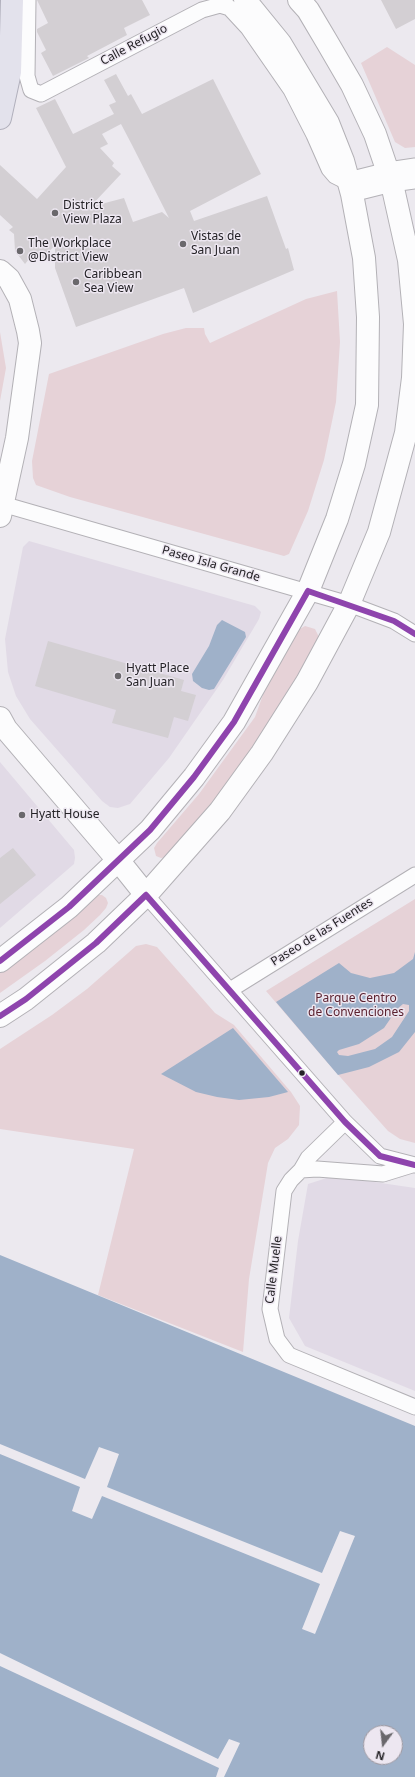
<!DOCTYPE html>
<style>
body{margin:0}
#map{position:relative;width:415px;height:1777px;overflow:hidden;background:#ece9ef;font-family:"Noto Sans",sans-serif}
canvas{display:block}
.north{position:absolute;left:363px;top:1725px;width:40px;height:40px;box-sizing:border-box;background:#ede7f1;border:1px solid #9d98a0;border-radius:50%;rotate:195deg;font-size:11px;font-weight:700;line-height:16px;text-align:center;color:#242226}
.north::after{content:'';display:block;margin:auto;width:14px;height:18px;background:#6a686c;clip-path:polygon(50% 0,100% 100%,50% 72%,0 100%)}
</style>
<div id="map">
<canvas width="415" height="1777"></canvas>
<div class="north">N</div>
</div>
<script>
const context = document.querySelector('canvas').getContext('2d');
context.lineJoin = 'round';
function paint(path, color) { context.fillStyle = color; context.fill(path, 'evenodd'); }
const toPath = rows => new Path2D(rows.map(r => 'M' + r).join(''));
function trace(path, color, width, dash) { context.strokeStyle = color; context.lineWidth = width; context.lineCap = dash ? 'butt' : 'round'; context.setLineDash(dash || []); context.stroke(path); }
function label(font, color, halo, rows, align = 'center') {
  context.font = font + ' "Noto Sans",sans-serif'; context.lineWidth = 3; context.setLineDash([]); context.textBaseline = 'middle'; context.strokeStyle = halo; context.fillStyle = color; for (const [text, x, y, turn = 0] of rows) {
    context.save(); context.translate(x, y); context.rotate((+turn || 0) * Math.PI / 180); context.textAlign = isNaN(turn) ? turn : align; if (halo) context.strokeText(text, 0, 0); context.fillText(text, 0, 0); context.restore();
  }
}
const built = toPath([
 [29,541,255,606,261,612,259,619,223,680,169,758,130,804,118,808,110,807,102,801,30,719,16,696,8,672,5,639,23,547],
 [0,762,74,850,75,858,74,864,0,928],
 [333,1176,415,1188,415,1391,305,1346,289,1318,298,1241,308,1184]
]);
const green = toPath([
 [387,47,415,65,415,147,405,148,395,142,361,63],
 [337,291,340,342,336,402,324,460,308,511,289,554,284,556,70,497,36,485,33,478,32,461,49,374,163,334,186,328,204,328,205,334,210,343,306,299],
 [0,332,6,368,0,401],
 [305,626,315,629,320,639,267,729,210,807,168,857,161,858,156,856,154,848,157,843,199,794,255,717,268,681,298,630],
 [97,895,102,895,106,898,108,903,106,908,100,915,84,930,45,961,0,993,0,972,27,954],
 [415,899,415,1143,400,1139,388,1131,326,1061,266,991],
 [146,944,157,947,215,1013,234,1025,291,1092,300,1106,299,1125,288,1139,275,1148,268,1163,249,1279,243,1352,98,1295,134,1149,0,1129,0,1049,52,1015,87,989,136,946]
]);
const water = toPath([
 [222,620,245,632,246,637,214,689,209,690,202,688,193,681,192,674,209,646,217,625],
 [415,952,415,1032,399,1052,369,1067,338,1075,276,1002,339,963,351,973,370,978,394,973,413,959],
 [403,1004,409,1005,409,1011,392,1037,375,1049,348,1056,339,1055,337,1052,339,1050,359,1044,384,1028,397,1009],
 [233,1028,288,1092,269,1097,239,1100,217,1097,196,1092,161,1074],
 [0,1255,415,1426,415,1777,0,1777],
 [371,1733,395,1733,395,1757,371,1757]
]);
const pier = toPath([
 [0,1444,85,1479,99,1447,119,1454,107,1487,322,1573,340,1531,355,1536,315,1634,302,1629,320,1584,102,1496,92,1519,72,1511,80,1487,0,1454],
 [0,1653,218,1759,229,1739,240,1743,224,1777,216,1777,219,1768,0,1666]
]);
const building = toPath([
 [37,0,142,0,150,15,124,28,127,35,87,56,89,58,53,76,41,53,46,50,37,32,37,29,48,23],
 [381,0,415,0,415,19,396,29],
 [116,74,128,96,131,94,142,114,213,79,261,174,190,211,194,221,267,196,286,249,288,248,294,270,193,313,184,288,76,327,55,268,55,245,41,261,33,254,25,264,15,251,14,234,9,230,13,227,0,215,0,165,37,199,66,167,36,108,55,99,73,134,114,114,109,105,116,102,104,80],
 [121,124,132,145,169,218,162,212,133,222,124,198,90,207,121,174,112,166,114,163,100,148,108,144,102,134],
 [48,641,184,680,181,691,196,695,188,721,174,717,168,738,112,723,116,710,35,686],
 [13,848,36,875,0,904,0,858]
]);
const street = toPath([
 [28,0,27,76,31,90,41,94,202,10,220,5,230,8],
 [223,1,248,28,291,90,314,135,329,169,335,176,343,180,348,180,388,170,415,166],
 [352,194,392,184,415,181],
 [2,504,349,604,394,621,415,634],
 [146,895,345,1122,380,1156,415,1165],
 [230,990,415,875],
 [345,1122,308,1158,301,1170,291,1180,284,1191,270,1309,277,1339,289,1355,415,1407],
 [301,1170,317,1169,383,1174,412,1165]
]);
const secondary = toPath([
 [0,271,9,279,20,299,28,331,30,343,17,438,0,516],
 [0,718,6,729,118,860,146,895],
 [0,961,69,907,150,830,194,777,234,722,308,591,337,519,354,464,367,405,368,317,364,258,352,194,343,161,328,123,280,43,245,0],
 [0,1016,26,999,96,943,146,895,220,811,262,753,307,682,349,604,379,532,406,433,413,378,415,324,409,260,392,184,375,134,352,85,327,42,308,10,299,0]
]);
const highway = toPath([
 [0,118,10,72,12,0]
]);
const bus1 = toPath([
 [308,591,394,621,415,634],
 [146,895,345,1122,380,1156,415,1165],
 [0,961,69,907,150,830,194,777,234,722,308,591],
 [0,1016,26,999,96,943,146,895]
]);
const markers = [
 [55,213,4,"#6a686c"],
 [183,244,4,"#6a686c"],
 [20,251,4,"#6a686c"],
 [76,282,4,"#6a686c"],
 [118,676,4,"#6a686c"],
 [22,815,4,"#6a686c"],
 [302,1073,3.5,"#242226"]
];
const streetNames = [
 ["Calle Refugio",134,45,-28],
 ["Paseo Isla Grande",211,564,16],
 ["Paseo de las Fuentes",322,932,-32],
 ["Calle Muelle",274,1270,-83]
];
const poiNames = [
 ["District",63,206],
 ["View Plaza",63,220],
 ["Vistas de",191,237],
 ["San Juan",191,251],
 ["The Workplace",28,244],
 ["@District View",28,258],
 ["Caribbean",84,275],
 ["Sea View",84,289],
 ["Hyatt Place",126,669],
 ["San Juan",126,683],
 ["Hyatt House",30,815]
];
const parkNames = [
 ["Parque Centro",356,999],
 ["de Convenciones",356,1013]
];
paint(built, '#e1dae6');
paint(green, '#e6d2d7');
paint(water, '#9fb1c9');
paint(pier, '#ece9ef');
paint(building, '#d3cfd3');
trace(street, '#b3b1b6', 17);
trace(secondary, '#b3b1b6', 24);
trace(highway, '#b1b0bc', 24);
trace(street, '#fcfcfd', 15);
trace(secondary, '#fcfcfd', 22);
trace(highway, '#e3e2ec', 22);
trace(bus1, '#8e44ad', 6);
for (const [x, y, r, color] of markers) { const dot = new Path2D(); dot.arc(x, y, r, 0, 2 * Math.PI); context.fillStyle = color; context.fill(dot); trace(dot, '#ede7f1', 1.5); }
label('12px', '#242226', '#ede7f1', streetNames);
label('12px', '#242226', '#ede7f1', poiNames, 'left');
label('12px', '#5b212f', '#ede7f1', parkNames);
</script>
